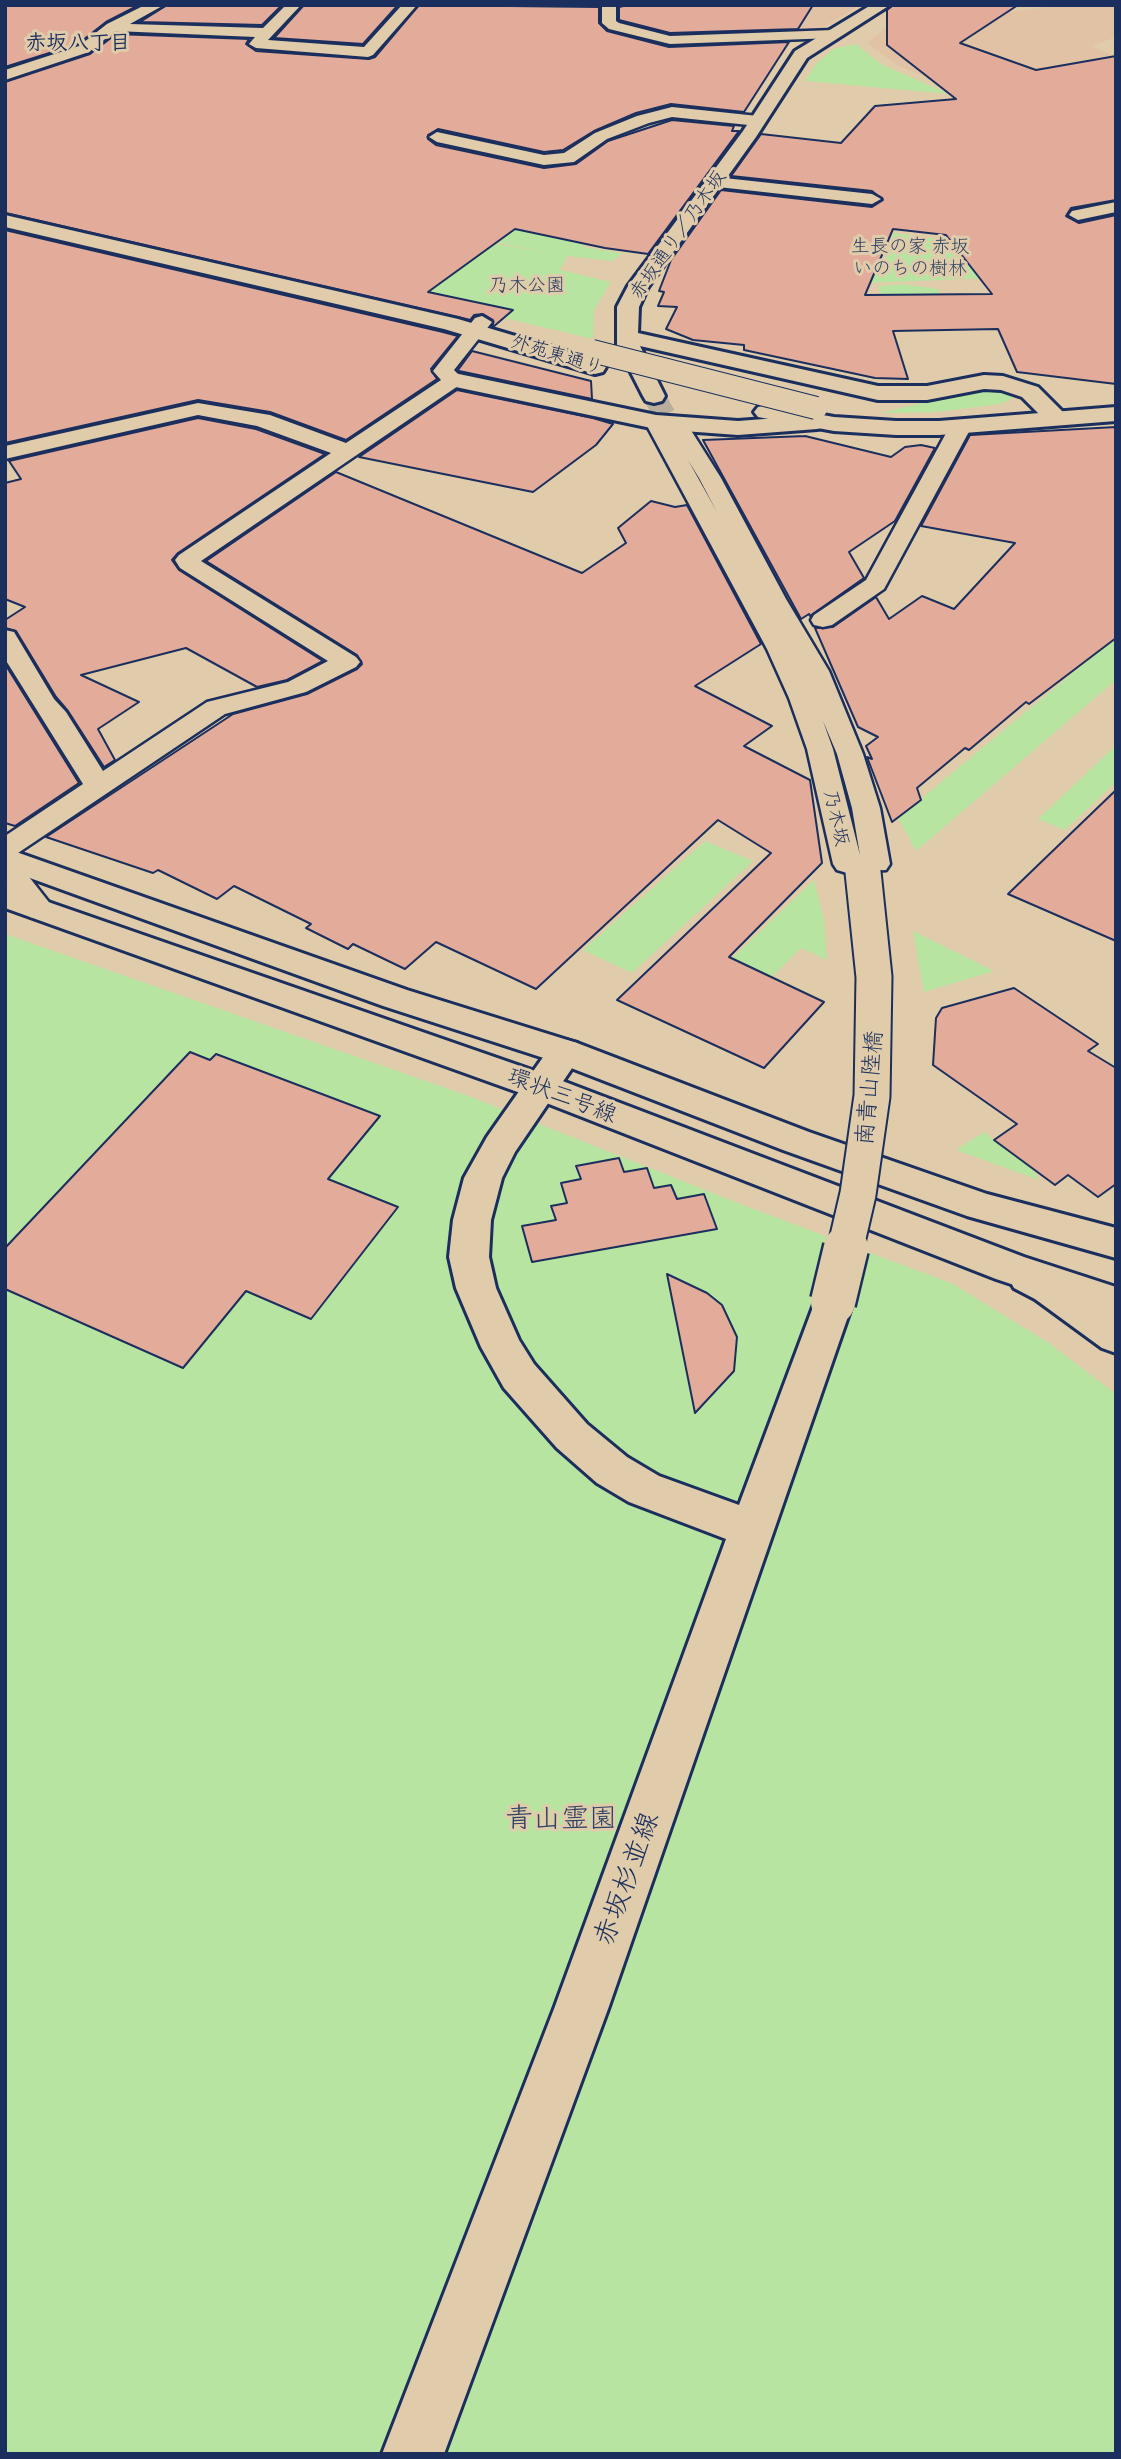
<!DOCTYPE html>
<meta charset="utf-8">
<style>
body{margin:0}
#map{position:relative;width:1121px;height:2459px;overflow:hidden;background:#e0ccaa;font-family:Delius,sans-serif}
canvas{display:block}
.frame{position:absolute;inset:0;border:7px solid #1b2f5e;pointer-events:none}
</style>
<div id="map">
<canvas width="1121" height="2459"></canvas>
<div class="frame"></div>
</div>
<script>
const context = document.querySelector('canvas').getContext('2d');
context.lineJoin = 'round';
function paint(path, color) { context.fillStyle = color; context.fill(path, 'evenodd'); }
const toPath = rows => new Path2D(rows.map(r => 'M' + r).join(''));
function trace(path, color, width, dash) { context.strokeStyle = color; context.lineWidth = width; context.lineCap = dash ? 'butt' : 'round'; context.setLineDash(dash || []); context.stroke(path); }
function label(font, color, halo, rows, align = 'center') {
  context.font = font + ' Delius,"Klee One",sans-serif'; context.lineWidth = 6; context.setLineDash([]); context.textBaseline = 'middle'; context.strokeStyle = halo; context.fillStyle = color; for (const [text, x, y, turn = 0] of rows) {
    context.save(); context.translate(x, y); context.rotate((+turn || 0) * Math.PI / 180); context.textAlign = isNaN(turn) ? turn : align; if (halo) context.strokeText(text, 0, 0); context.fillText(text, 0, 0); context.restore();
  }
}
const built = toPath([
 [766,5,861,5,815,32,760,33,750,13],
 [1064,5,1116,5,1116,37,1092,46,1116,57,1116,93,930,78,900,67,867,43,892,22,952,19]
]);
const green = toPath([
 [856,44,881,64,949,94,805,81,816,64,833,49],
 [361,216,579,226,584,247,622,253,613,261,567,256,560,270,611,282,594,310,593,339,378,288,449,236,550,253],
 [893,233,983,244,1015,277,868,283,861,267,883,267],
 [903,284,938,289,940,294,932,294,933,298,883,299,878,286],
 [985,387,1012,391,1013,398,1000,404,938,412,881,413],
 [1116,637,1116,680,916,851,898,818],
 [1113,748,1116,749,1116,782,1065,830,1038,819],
 [705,841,753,861,632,973,583,950],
 [814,880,824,920,827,960,801,948,772,977,732,958],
 [913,931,994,971,924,992],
 [5,934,466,1095,743,1205,953,1284,1049,1343,1116,1394,1116,2454,5,2454],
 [984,1132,1033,1169,1039,1180,956,1150]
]);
const building = toPath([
 [5,5,139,5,106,22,78,44,5,67,5,5],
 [167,5,282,5,262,25,140,22,167,5],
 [304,5,398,5,363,44,274,38,304,5],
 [419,5,599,7,599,23,607,31,669,47,789,42,744,112,671,104,636,113,594,131,563,150,544,152,438,129,428,135,428,139,436,145,544,168,576,164,608,141,672,120,734,126,732,131,739,131,648,254,605,248,515,229,428,292,513,310,493,327,493,320,483,314,474,315,470,320,5,213,5,82,90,54,116,34,249,39,246,44,256,51,369,59,375,57,419,5],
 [628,5,813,5,798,29,670,33,619,20,619,7,628,5],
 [893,5,1018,5,960,43,1036,70,1116,56,1116,200,1071,208,1066,216,1079,223,1116,215,1116,384,1017,372,998,329,893,331,908,379,875,378,744,350,744,345,693,340,666,329,677,307,658,306,664,292,659,291,671,260,721,190,872,207,883,200,872,191,731,176,761,134,841,143,875,106,956,99,887,45,887,10,893,5],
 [893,229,946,235,992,294,865,295,893,229],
 [5,230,443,332,458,336,431,369,437,379,346,440,270,412,198,400,5,443,5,230],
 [472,351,591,381,592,399,459,371,458,370,472,351],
 [457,390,593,418,613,424,596,445,533,492,359,457,457,390],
 [198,418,256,429,325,454,178,553,172,560,179,570,323,661,287,680,257,687,186,648,81,675,139,702,98,729,115,760,104,767,68,711,56,697,16,631,5,628,5,620,25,607,5,599,5,483,21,479,9,461,198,418],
 [1116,427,1116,638,1029,704,1026,702,969,750,965,748,917,788,921,800,892,822,867,757,872,759,866,746,878,737,858,727,815,628,833,627,876,597,889,619,922,596,954,609,1015,543,921,526,970,435,1116,427],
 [805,436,891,457,905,447,921,445,935,448,895,521,849,552,864,578,810,616,809,614,801,619,703,440,805,436],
 [336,472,582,573,626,543,618,528,651,501,675,507,687,505,761,644,695,686,772,726,744,746,810,780,822,863,729,957,824,1002,764,1068,617,1000,771,853,718,820,536,989,436,942,405,969,353,944,348,949,306,928,311,924,234,886,217,899,158,870,153,873,46,837,233,714,307,694,357,669,362,664,357,655,206,561,336,472],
 [5,664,79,783,15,826,5,823,5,664],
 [1116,790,1116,941,1008,894,1116,790],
 [1014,988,1098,1044,1088,1051,1116,1068,1116,1184,1098,1197,1068,1175,1055,1185,994,1140,1017,1124,933,1065,936,1018,942,1008,1014,988],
 [190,1052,210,1060,216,1054,380,1116,328,1179,398,1207,311,1319,246,1291,183,1368,5,1289,5,1248,190,1052],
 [619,1158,624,1172,647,1168,654,1188,671,1185,677,1199,704,1194,717,1229,532,1262,522,1226,556,1220,551,1206,567,1203,561,1183,581,1179,576,1166,619,1158],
 [667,1274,707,1293,722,1305,737,1337,734,1371,695,1413,667,1274]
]);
const secondaryTunnelFar2 = toPath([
 [654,396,691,463]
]);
const secondaryTunnelFar1 = toPath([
 [806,680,834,749,852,823]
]);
const secondaryTunnel = toPath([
 [851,822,863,872]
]);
const street = toPath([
 [145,5,164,5,130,24,263,28,286,5,301,5,268,40,364,47,402,5,417,5,373,55,368,57,256,48,249,44,255,37,115,31,89,52,5,80,5,70,79,46,107,24,145,5],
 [602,5,616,5,616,21,619,23,670,36,834,30,841,34,834,38,670,44,609,29,602,23,602,5],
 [672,107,758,116,766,121,758,126,672,117,649,123,607,139,574,162,544,165,437,142,429,137,437,132,544,155,564,153,595,133,637,116,672,107],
 [715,177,872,194,881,199,872,204,709,186,706,182,715,177],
 [1116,202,1116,212,1078,220,1069,215,1072,211,1116,202],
 [482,316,492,322,454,370,464,380,461,384,201,561,356,657,360,662,356,667,306,692,225,714,15,855,8,857,15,859,55,910,50,917,40,919,30,917,5,885,5,836,83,784,5,659,5,630,14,632,17,637,54,699,66,712,103,771,207,702,288,682,328,661,180,568,175,560,179,555,331,453,257,426,198,415,5,459,5,446,198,403,270,415,346,443,441,380,433,371,475,318,482,316],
 [656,416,664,417,667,422,676,418,684,419,687,424,721,478,786,599,829,671,863,754,880,808,890,864,886,870,847,873,837,870,833,864,807,749,789,698,767,649,645,422,648,417,656,416],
 [688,460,699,478,717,512,688,460],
 [823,721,837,754,852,808,860,855,833,749,823,721],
 [961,420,969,421,972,426,884,589,832,625,823,627,814,625,811,620,814,615,866,580,950,426,953,421,961,420]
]);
const secondary = toPath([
 [871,5,890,5,807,58,756,137,648,287,639,307,638,333,878,386,927,386,984,375,1003,376,1038,387,1064,413,1068,418,1064,423,1048,423,1022,397,1001,390,984,389,927,400,878,400,640,346,665,396,662,401,654,403,646,401,643,396,617,345,617,307,628,286,743,131,795,51,871,5],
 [454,373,656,415,738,421,817,415,825,417,829,422,825,427,817,429,738,435,656,429,446,385,443,380,446,375,454,373],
 [565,1040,577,1043,583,1052,515,1152,502,1178,491,1220,489,1257,496,1288,519,1340,534,1364,587,1424,627,1457,659,1476,739,1505,819,1291,833,1286,847,1291,853,1302,608,2009,444,2454,382,2454,554,2009,726,1539,629,1502,597,1483,557,1448,504,1388,481,1347,456,1288,449,1257,453,1220,464,1178,487,1137,553,1043,565,1040],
 [1028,1262,1063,1277,1116,1315,1116,1353,1102,1348,1035,1299,1014,1288,1008,1277,1014,1266,1028,1262]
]);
const primary = toPath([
 [5,215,458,319,603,362,606,367,603,372,595,374,444,329,5,227,5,215],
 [766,405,834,417,896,421,939,421,1116,407,1116,421,939,435,896,435,834,431,758,417,754,412,758,407,766,405],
 [5,848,407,990,577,1043,809,1132,987,1194,1116,1228,1116,1258,967,1216,783,1150,553,1061,383,1006,5,869,5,848],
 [5,887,552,1077,1024,1257,1116,1287,1116,1319,996,1279,526,1095,5,908,5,887]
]);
const secondaryBridgeFar1 = toPath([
 [845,1250,858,1194,872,1096,874,977,863,872]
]);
const secondaryBridge = toPath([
 [833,1302,846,1248]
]);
const primaryBridge = toPath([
 [592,351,816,408]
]);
const farStreetnames = [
 ["赤坂通り／乃木坂",678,235,-55],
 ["外苑東通り",557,355,17],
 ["乃木坂",836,818,77]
];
const farParknames = [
 ["生長の家 赤坂",910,247],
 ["いのちの樹林",910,269],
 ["乃木公園",527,286]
];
const farNeighbourhoodnames = [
 ["赤坂八丁目",78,43]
];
const streetNames = [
 ["南青山陸橋",870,1088,-85],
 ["環状三号線",562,1096,21]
];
const nearParknames = [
 ["青山霊園",561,1819]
];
const nearStreetnames = [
 ["赤坂杉並線",627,1879,-70]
];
paint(built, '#e1c2a5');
paint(green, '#b8e4a1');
paint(building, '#e2ab9a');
trace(building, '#1b2f5e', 2);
trace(secondaryTunnelFar2, '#b9ad9b', 22, [22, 11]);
trace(secondaryTunnelFar1, '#b9ad9b', 27, [27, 14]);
trace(secondaryTunnel, '#b9ad9b', 35, [35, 18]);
trace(street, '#1b2f5e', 5);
trace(secondary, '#1b2f5e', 6);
trace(primary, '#1b2f5e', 6);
paint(street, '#e0ccaa');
paint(secondary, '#e0ccaa');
paint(primary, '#e0ccaa');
trace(secondaryBridgeFar1, '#1b2f5e', 39, []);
trace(secondaryBridge, '#1b2f5e', 49, []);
trace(primaryBridge, '#1b2f5e', 24, []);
trace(secondaryBridgeFar1, '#e0ccaa', 35);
trace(secondaryBridge, '#e0ccaa', 44);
trace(primaryBridge, '#e0ccaa', 22);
label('19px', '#1b2f5e', '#e0ccaa', farStreetnames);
label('19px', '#2b4165', '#e0ccaa', farParknames);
label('bold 21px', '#1b2f5e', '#e0ccaa', farNeighbourhoodnames);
label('23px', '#1b2f5e', '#e0ccaa', streetNames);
label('28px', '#2b4165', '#e0ccaa', nearParknames);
label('28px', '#1b2f5e', '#e0ccaa', nearStreetnames);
</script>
